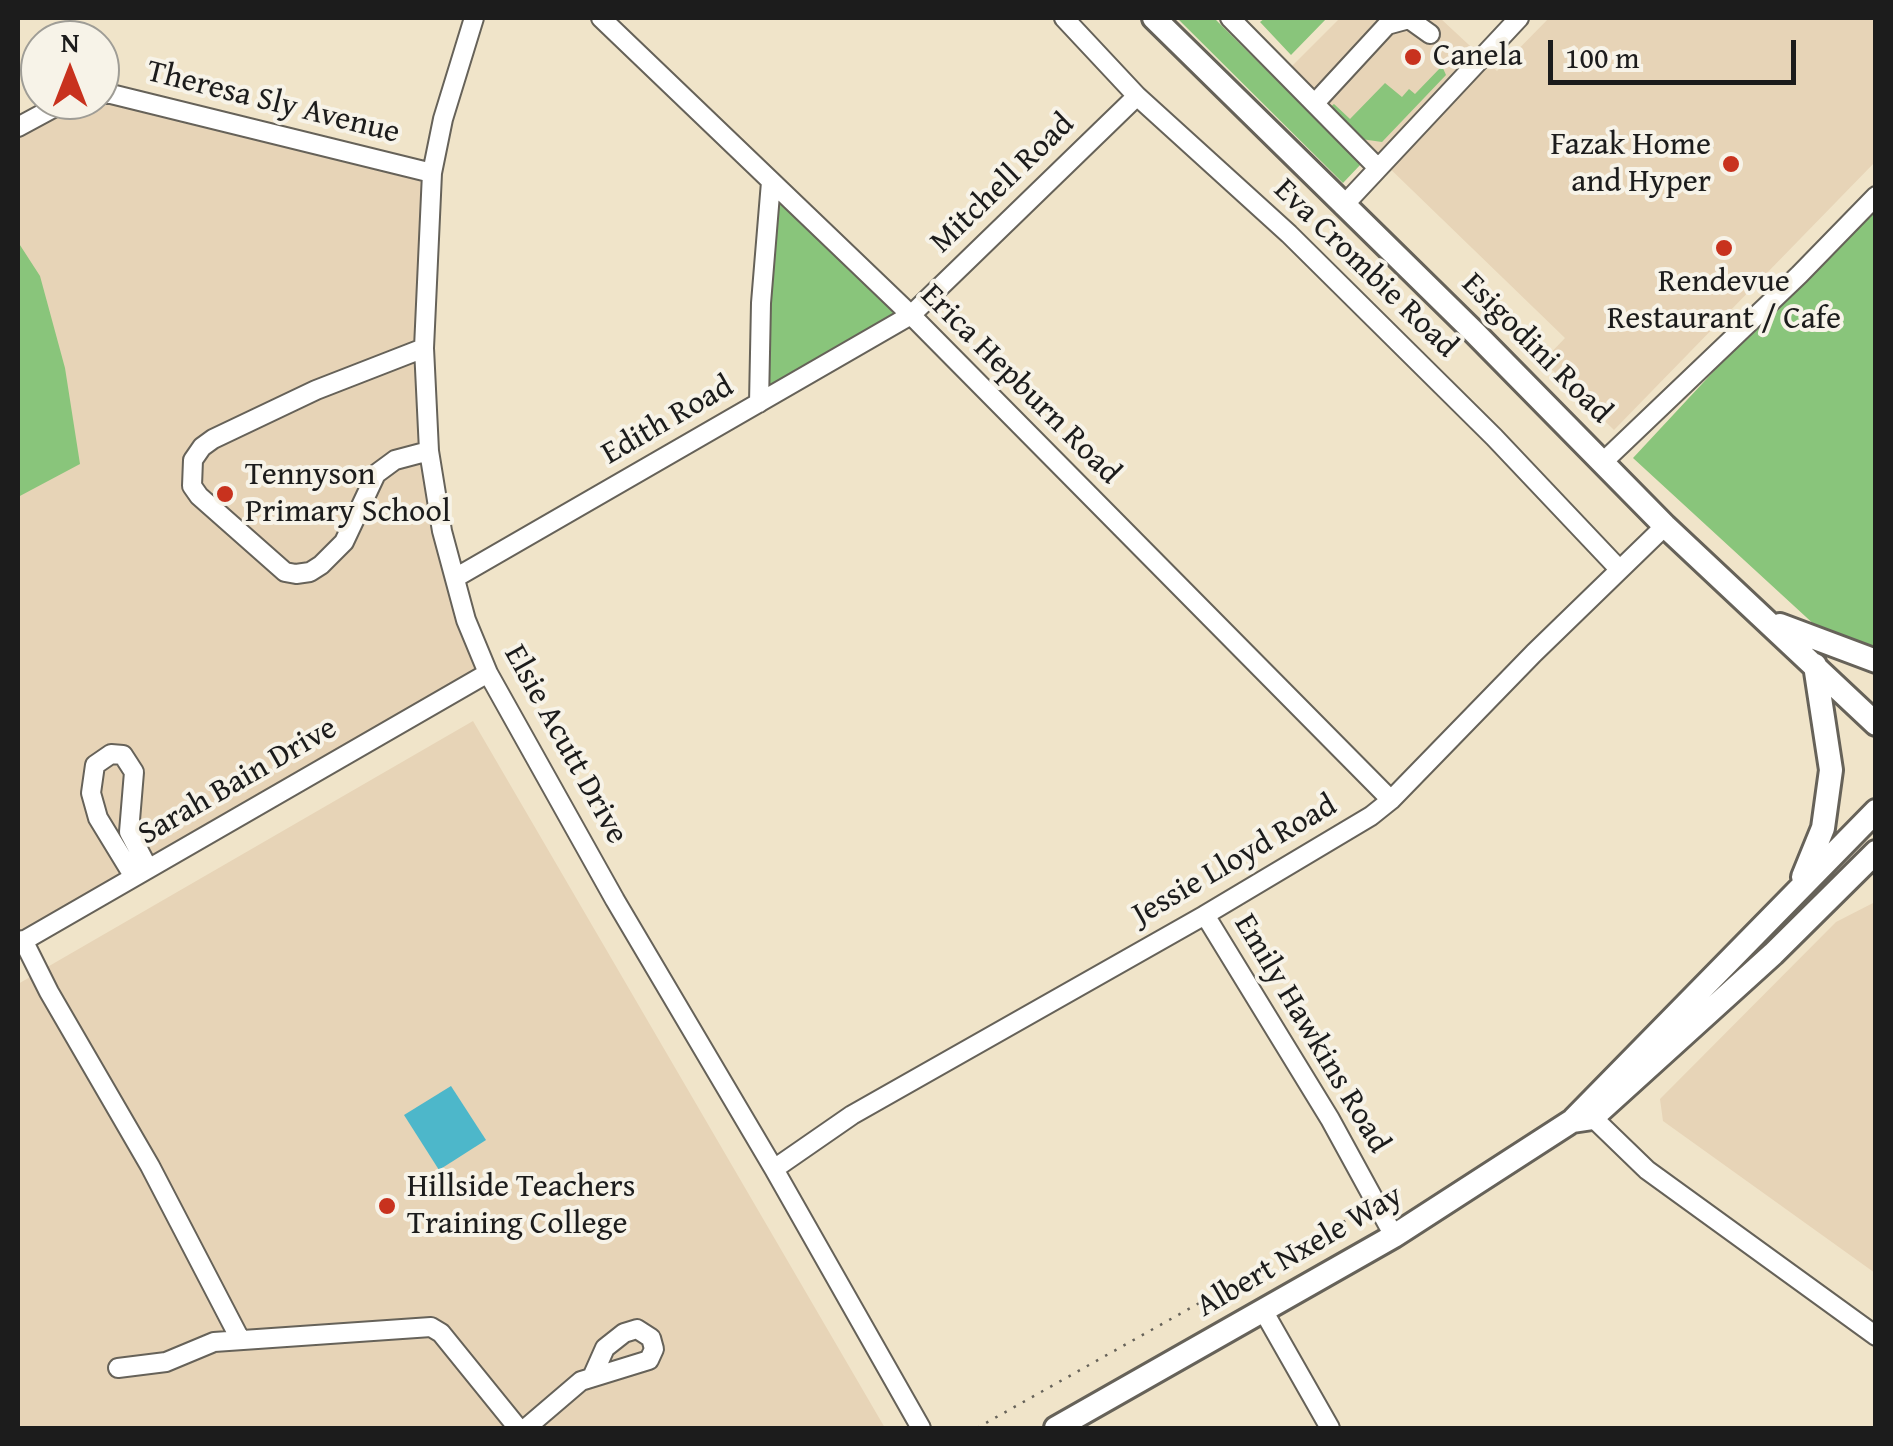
<!DOCTYPE html>
<style>
body{margin:0}
#map{position:relative;width:1893px;height:1446px;overflow:hidden;background:#f0e4c9;font-family:"Gentium Book Plus",serif}
canvas{display:block}
.frame{position:absolute;inset:0;border:20px solid #1c1c1c;pointer-events:none}
.north{position:absolute;left:20px;top:20px;width:100px;height:100px;box-sizing:border-box;background:#f7f3e8;border:2px solid #9f9d96;border-radius:50%;rotate:0deg;font-size:28px;font-weight:700;line-height:40px;text-align:center;color:#1c1c1c}
.north::after{content:'';display:block;margin:auto;width:35px;height:45px;background:#c8321e;clip-path:polygon(50% 0,100% 100%,50% 72%,0 100%)}
.scale{position:absolute;left:1548px;top:40px;width:248px;height:45px;box-sizing:border-box;border:5px solid #1c1c1c;border-top:0;padding-left:12px;font-size:30px;line-height:35px;white-space:nowrap;color:#1c1c1c;-webkit-text-stroke:8px #f7f3e8;paint-order:stroke}
</style>
<div id="map">
<canvas width="1893" height="1446"></canvas>
<div class="frame"></div>
<div class="north">N</div>
<div class="scale">100 m</div>
</div>
<script>
const context = document.querySelector('canvas').getContext('2d');
context.lineJoin = 'round';
function paint(path, color) { context.fillStyle = color; context.fill(path, 'evenodd'); }
const toPath = rows => new Path2D(rows.map(r => 'M' + r).join(''));
function trace(path, color, width, dash) { context.strokeStyle = color; context.lineWidth = width; context.lineCap = dash ? 'butt' : 'round'; context.setLineDash(dash || []); context.stroke(path); }
function label(font, color, halo, rows, align = 'center') {
  context.font = font + ' "Gentium Book Plus",serif'; context.lineWidth = 8; context.setLineDash([]); context.textBaseline = 'middle'; context.strokeStyle = halo; context.fillStyle = color; for (const [text, x, y, turn = 0] of rows) {
    context.save(); context.translate(x, y); context.rotate((+turn || 0) * Math.PI / 180); context.textAlign = isNaN(turn) ? turn : align; if (halo) context.strokeText(text, 0, 0); context.fillText(text, 0, 0); context.restore();
  }
}
const built = toPath([
 [1340,18,1440,18,1497,71,1549,18,1875,18,1875,162,1614,430,1543,361,1565,338,1288,70],
 [84,100,100,100,427,178,426,455,484,671,18,941,18,134],
 [473,721,885,1428,18,1428,18,984],
 [1875,902,1875,1273,1663,1121,1660,1099,1836,922]
]);
const green = toPath([
 [1177,18,1214,18,1361,164,1343,183],
 [1265,18,1327,18,1291,55,1260,22],
 [1442,66,1446,75,1382,142,1361,139,1329,108,1334,104,1350,119,1385,83,1402,97,1409,89,1415,94],
 [776,195,902,314,764,394],
 [1875,198,1875,650,1818,628,1633,458],
 [18,242,40,276,65,368,80,464,18,497]
]);
const water = toPath([
 [451,1086,486,1140,439,1170,404,1115]
]);
const path = toPath([
 [977,1428,1363,1211]
]);
const minor = toPath([
 [474,18,443,119,432,173,424,348,429,451,442,531,466,620,488,673,615,900,774,1169,921,1428],
 [601,18,911,315,1391,800],
 [1064,18,1137,96,1289,234,1494,437,1619,569],
 [1230,18,1377,167],
 [100,94,111,94,432,173],
 [1315,103,1387,25,1409,19,1430,34],
 [18,127,68,100],
 [1343,206,1519,18],
 [424,348,316,390,213,439,202,447,193,460,192,486,199,496,285,572,296,574,310,572,321,565,344,542,376,474,395,460,429,451],
 [759,403,761,303,771,182],
 [1603,462,1799,275,1876,196],
 [455,578,911,315,1137,96],
 [134,877,98,818,91,793,95,765,111,754,123,755,134,772,129,832,148,868],
 [1205,915,1330,1119,1394,1236],
 [23,940,49,992,150,1166,240,1339],
 [18,944,488,673],
 [1586,1111,1647,1170,1876,1336],
 [774,1169,852,1115,1205,915,1371,816,1391,800,1534,653,1665,526],
 [1264,1312,1330,1428],
 [118,1368,166,1362,214,1342,431,1327,441,1333,518,1428],
 [526,1428,581,1381,649,1360,654,1349,651,1338,637,1329,624,1333,605,1348,593,1375]
]);
const major = toPath([
 [1154,18,1474,332,1665,526,1876,724],
 [1780,625,1876,661],
 [1803,877,1823,828,1831,770,1815,665],
 [1574,1119,1876,811],
 [1056,1428,1394,1236,1572,1121,1592,1118,1773,954,1876,852]
]);
const markers = [
 [1413,57,10,"#c8321e"],
 [1731,164,10,"#c8321e"],
 [1724,248,10,"#c8321e"],
 [225,494,10,"#c8321e"],
 [387,1206,10,"#c8321e"]
];
const poiNames = [
 ["Canela",1433,57],
 ["Fazak Home",1711,146,"right"],
 ["and Hyper",1711,183,"right"],
 ["Rendevue",1724,283,"center"],
 ["Restaurant / Cafe",1724,320,"center"],
 ["Tennyson",245,476],
 ["Primary School",245,513],
 ["Hillside Teachers",407,1188],
 ["Training College",407,1225]
];
const streetNames = [
 ["Theresa Sly Avenue",273,103,14],
 ["Mitchell Road",1003,184,-44],
 ["Eva Crombie Road",1365,269,44],
 ["Esigodini Road",1536,349,45],
 ["Erica Hepburn Road",1020,385,45],
 ["Edith Road",668,421,-30],
 ["Elsie Acutt Drive",565,745,61],
 ["Sarah Bain Drive",238,782,-30],
 ["Jessie Lloyd Road",1235,861,-30],
 ["Emily Hawkins Road",1311,1034,59],
 ["Albert Nxele Way",1300,1252,-30]
];
paint(built, '#e7d4b7');
paint(green, '#89c57b');
paint(water, '#4db7ca');
trace(minor, '#666259', 22);
trace(major, '#666259', 28);
trace(path, '#666259', 2.5, [2.5, 8]);
trace(minor, '#fff', 18);
trace(major, '#fff', 22);
for (const [x, y, r, color] of markers) { const dot = new Path2D(); dot.arc(x, y, r, 0, 2 * Math.PI); context.fillStyle = color; context.fill(dot); trace(dot, '#f7f3e8', 4); }
label('32px', '#1c1c1c', '#f7f3e8', poiNames, 'left');
label('32px', '#1c1c1c', '#f7f3e8', streetNames);
</script>
